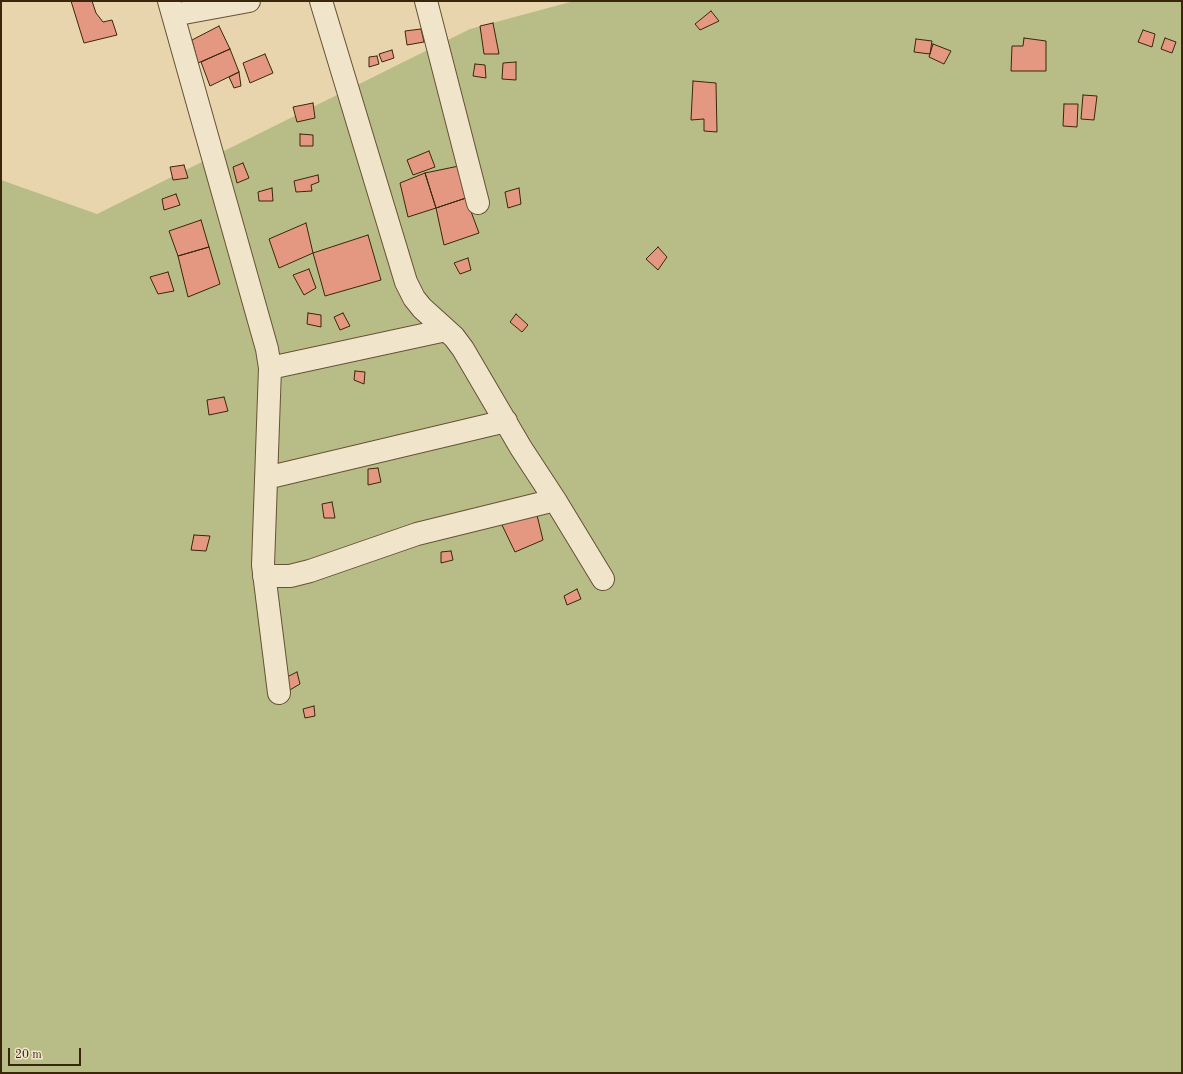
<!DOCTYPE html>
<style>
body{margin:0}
#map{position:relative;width:1183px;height:1074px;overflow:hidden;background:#e8d5ad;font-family:"Old Standard TT",serif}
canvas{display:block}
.frame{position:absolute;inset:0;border:2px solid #3a270b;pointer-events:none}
.scale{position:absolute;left:8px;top:1048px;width:73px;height:18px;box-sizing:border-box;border:2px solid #3a270b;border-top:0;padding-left:5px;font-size:12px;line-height:14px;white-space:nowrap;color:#3a270b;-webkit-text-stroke:3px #f0e4ca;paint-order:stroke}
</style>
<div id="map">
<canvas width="1183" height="1074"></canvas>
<div class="frame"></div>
<div class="scale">20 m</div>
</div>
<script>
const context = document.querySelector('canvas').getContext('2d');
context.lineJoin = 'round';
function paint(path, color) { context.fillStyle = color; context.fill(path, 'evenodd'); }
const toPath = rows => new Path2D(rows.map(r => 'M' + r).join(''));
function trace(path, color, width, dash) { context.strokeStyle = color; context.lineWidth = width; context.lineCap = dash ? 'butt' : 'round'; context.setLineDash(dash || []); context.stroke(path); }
const green = toPath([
 [574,1,1182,1,1182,1073,1,1073,1,180,97,214,470,29]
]);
const building = toPath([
 [71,1,92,1,96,13,103,22,112,20,117,35,84,43,71,1],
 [711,11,719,21,700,30,695,24,711,11],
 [493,23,499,54,484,54,480,26,493,23],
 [219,26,230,49,198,63,192,40,219,26],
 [421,29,424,42,407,45,405,31,421,29],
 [1143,30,1155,34,1152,47,1138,42,1143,30],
 [1024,38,1046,41,1046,71,1011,71,1012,46,1023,46,1024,38],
 [1165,38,1176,42,1172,53,1161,49,1165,38],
 [916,39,932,41,930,54,914,52,916,39],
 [933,44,951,51,944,64,929,57,933,44],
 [230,49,239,72,210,86,201,62,230,49],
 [392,50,394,58,382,62,379,54,392,50],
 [265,54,273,73,250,83,243,63,265,54],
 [377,56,379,64,369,67,369,57,377,56],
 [516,62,516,80,502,79,503,63,516,62],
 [475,64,485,65,486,78,473,76,475,64],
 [239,72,241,86,234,88,229,77,239,72],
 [693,81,716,83,717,132,704,131,704,119,691,120,693,81],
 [1083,95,1097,96,1094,120,1081,119,1083,95],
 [313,103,315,118,297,122,293,107,313,103],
 [1064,104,1078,104,1077,127,1063,126,1064,104],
 [300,134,313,135,313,146,300,146,300,134],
 [429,151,435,167,413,175,407,160,429,151],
 [243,163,249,178,237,183,233,167,243,163],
 [184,165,188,178,173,180,170,167,184,165],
 [459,166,466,198,436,208,425,173,459,166],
 [425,173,436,208,408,217,400,183,425,173],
 [318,175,319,182,311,185,312,191,296,192,294,181,318,175],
 [272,188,273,201,259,201,258,192,272,188],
 [519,188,521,204,508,208,505,192,519,188],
 [176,194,180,205,164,210,162,199,176,194],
 [466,198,479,233,444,245,436,208,466,198],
 [201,220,209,247,178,256,169,231,201,220],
 [306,223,313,253,279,268,269,239,306,223],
 [368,235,381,280,325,296,313,253,368,235],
 [209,247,220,284,188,297,178,256,209,247],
 [658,247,667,257,658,270,646,259,658,247],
 [468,258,471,270,460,274,454,263,468,258],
 [309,269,316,288,304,295,293,275,309,269],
 [168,272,174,291,158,294,150,277,168,272],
 [308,313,321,315,321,327,307,324,308,313],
 [343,313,350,326,340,330,334,317,343,313],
 [516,314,528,325,522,332,510,322,516,314],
 [355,371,365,372,364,384,354,380,355,371],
 [224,397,228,411,209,415,207,400,224,397],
 [378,468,381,482,368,485,368,469,378,468],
 [332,502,335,518,324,518,322,504,332,502],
 [536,511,543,540,515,552,502,525,536,511],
 [194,535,210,536,206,551,191,550,194,535],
 [451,551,453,560,441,563,441,552,451,551],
 [577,589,581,599,567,605,564,596,577,589],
 [297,672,300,684,288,691,285,678,297,672],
 [314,706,315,716,305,718,303,709,314,706]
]);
const minor = toPath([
 [169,1,267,349,270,368,263,565,279,693],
 [321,1,406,282,414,298,422,308,454,337,463,349,521,448,555,500,603,579],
 [426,1,478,203],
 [173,15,249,1],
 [270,368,446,330],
 [266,478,506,421],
 [264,576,290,576,310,571,417,534,555,500]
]);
paint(green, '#b8bd88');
paint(building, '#e49881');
trace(building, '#3a270b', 1);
trace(minor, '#665234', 24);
trace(minor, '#f0e4ca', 22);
</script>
